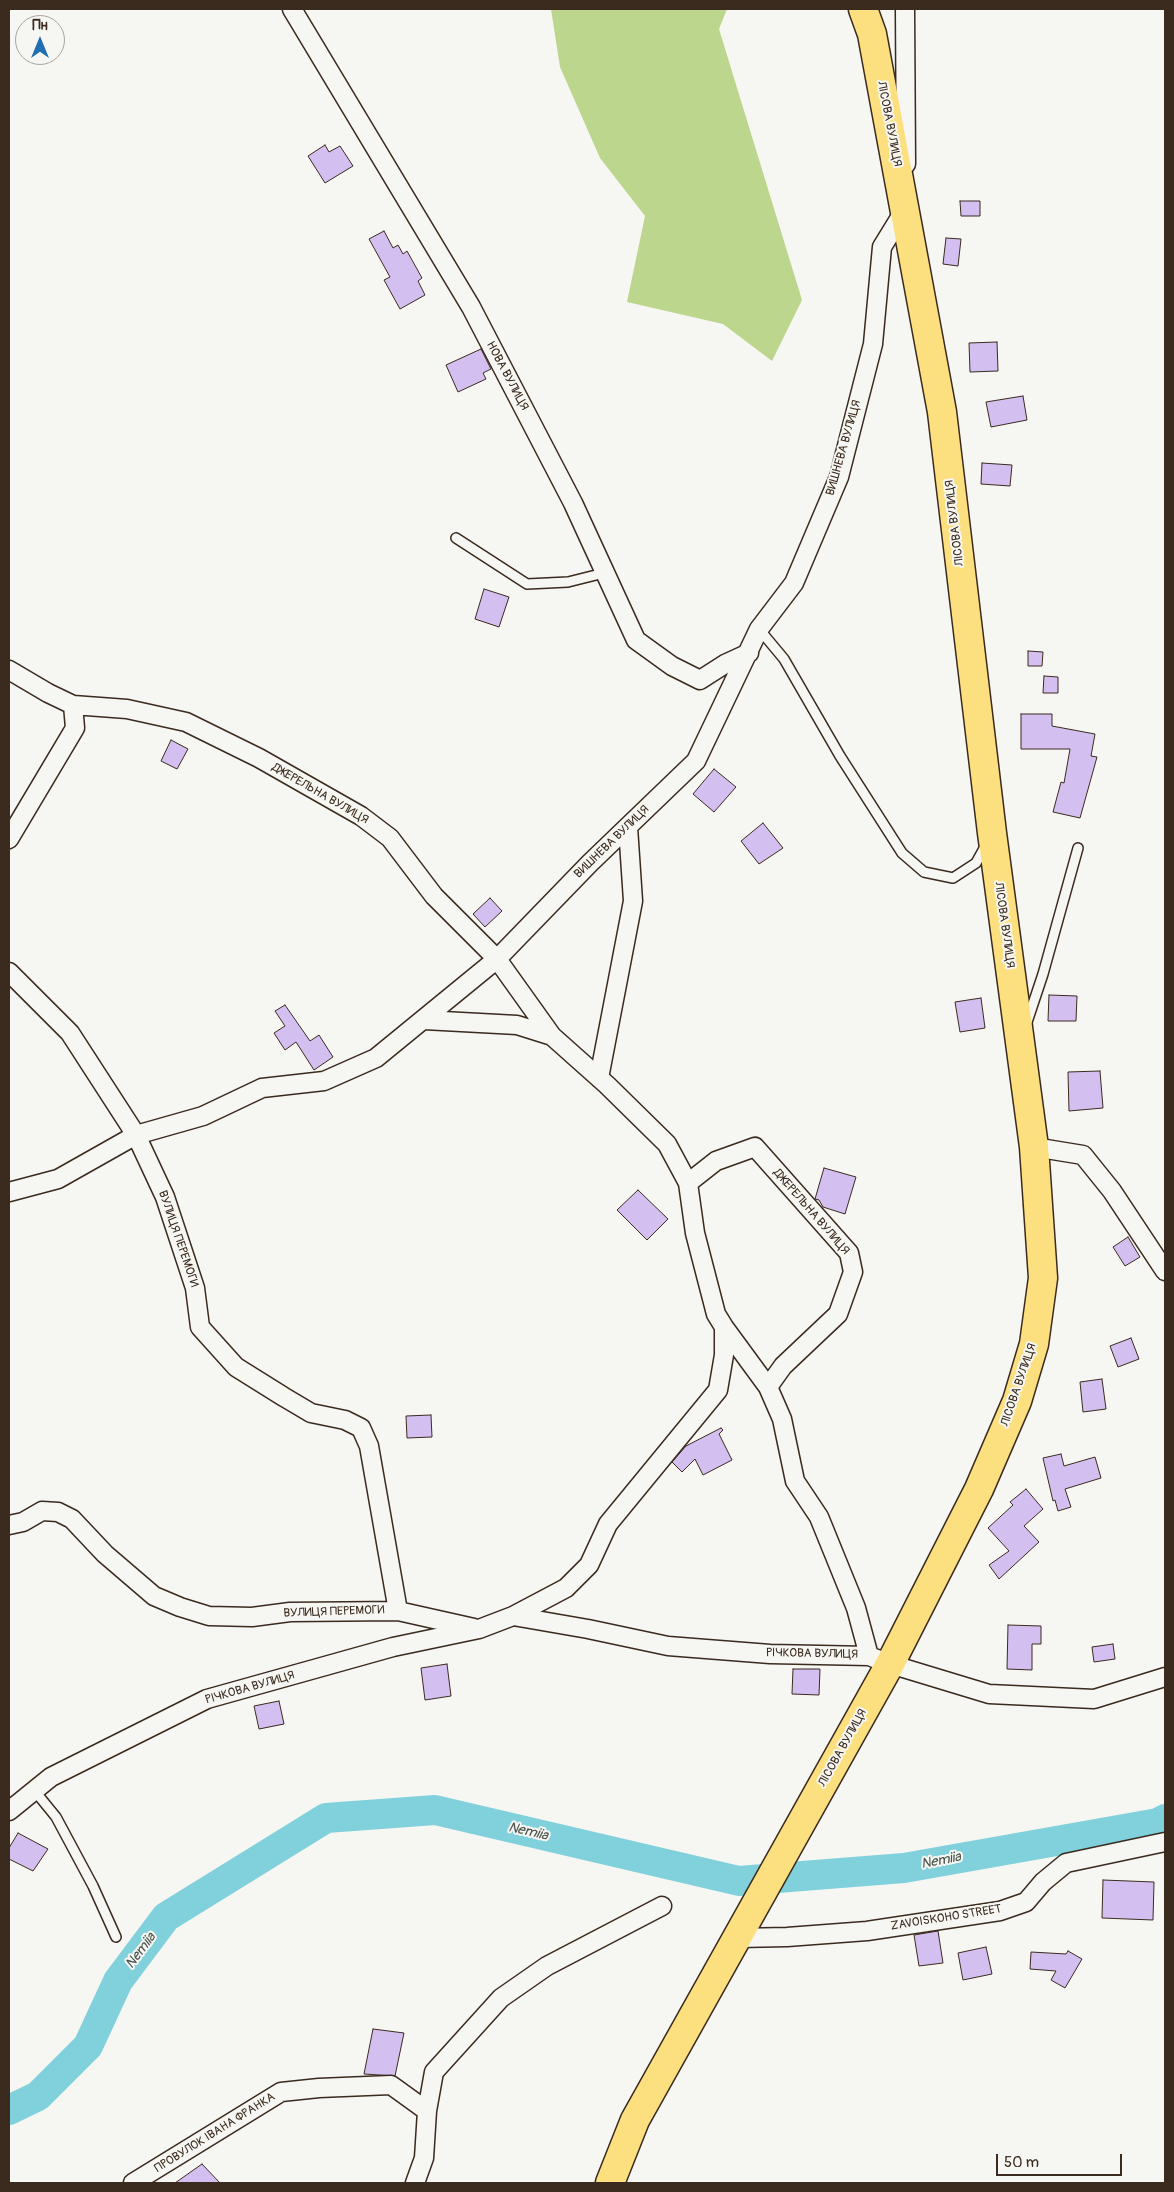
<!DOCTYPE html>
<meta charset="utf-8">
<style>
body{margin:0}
#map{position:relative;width:1174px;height:2192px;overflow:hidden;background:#f6f6f2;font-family:Pangolin,sans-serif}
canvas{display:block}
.frame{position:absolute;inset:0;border:10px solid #3b2a1e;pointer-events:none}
.north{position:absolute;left:15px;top:15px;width:50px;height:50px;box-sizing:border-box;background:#f6f6f2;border:1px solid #aba49d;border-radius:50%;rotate:0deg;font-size:14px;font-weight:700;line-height:20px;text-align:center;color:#3b2a1e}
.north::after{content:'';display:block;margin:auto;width:18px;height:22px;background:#1f6fb2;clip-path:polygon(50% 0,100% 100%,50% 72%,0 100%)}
.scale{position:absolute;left:996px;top:2154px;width:126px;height:22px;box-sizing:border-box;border:2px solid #3b2a1e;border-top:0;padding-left:6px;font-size:15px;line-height:18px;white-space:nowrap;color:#3b2a1e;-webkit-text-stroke:4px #f6f6f2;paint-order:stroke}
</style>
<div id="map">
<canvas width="1174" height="2192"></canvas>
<div class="frame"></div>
<div class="north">Пн</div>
<div class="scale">50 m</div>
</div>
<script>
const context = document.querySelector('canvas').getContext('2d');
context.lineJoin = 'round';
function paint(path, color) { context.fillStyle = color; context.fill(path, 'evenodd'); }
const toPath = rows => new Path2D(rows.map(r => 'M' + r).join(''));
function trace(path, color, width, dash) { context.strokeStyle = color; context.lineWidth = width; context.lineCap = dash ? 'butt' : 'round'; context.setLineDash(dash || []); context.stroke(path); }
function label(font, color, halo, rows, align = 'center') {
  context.font = font + ' Pangolin,sans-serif'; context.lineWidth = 4; context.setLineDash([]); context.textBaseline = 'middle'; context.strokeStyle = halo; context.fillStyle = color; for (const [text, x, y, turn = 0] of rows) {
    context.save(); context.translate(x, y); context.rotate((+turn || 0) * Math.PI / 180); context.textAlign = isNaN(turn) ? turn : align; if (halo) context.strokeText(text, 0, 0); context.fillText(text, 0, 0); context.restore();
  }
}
const green = toPath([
 [551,9,727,9,719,29,802,300,772,361,723,324,627,302,645,216,600,158,560,67]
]);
const river = toPath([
 [9,2110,38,2096,88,2046,118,1981,166,1917,326,1818,435,1810,739,1881,904,1868,1158,1823,1165,1819]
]);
const building = toPath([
 [325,145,329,152,340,146,353,166,325,183,308,156,325,145],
 [960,201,980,201,980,216,961,216,960,201],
 [384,231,393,248,398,245,403,254,407,251,422,278,418,281,425,295,400,309,384,280,390,277,369,239,384,231],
 [946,238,961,239,958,266,943,264,946,238],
 [997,342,998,371,970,372,969,343,997,342],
 [481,349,491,369,483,373,486,379,458,392,446,365,481,349],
 [1023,396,1027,420,991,427,986,402,1023,396],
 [982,463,1012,465,1010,486,981,484,982,463],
 [484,589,509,597,499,627,475,619,484,589],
 [1028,651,1043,652,1042,666,1028,666,1028,651],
 [1044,676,1058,677,1058,693,1043,693,1044,676],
 [1021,714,1052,714,1052,726,1095,734,1091,756,1097,757,1080,818,1053,812,1061,782,1064,783,1070,749,1021,749,1021,714],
 [171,740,188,749,177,769,161,761,171,740],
 [714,769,736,787,714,812,693,794,714,769],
 [763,823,783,848,759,864,741,841,763,823],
 [490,898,502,911,485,927,473,914,490,898],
 [1049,995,1077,996,1076,1021,1048,1021,1049,995],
 [981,998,985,1028,960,1032,955,1002,981,998],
 [285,1005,310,1041,319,1035,333,1057,314,1070,296,1042,285,1050,274,1033,285,1026,275,1011,285,1005],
 [1100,1071,1103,1108,1069,1111,1068,1072,1100,1071],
 [824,1168,856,1177,845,1214,823,1207,819,1200,815,1199,824,1168],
 [638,1190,668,1219,647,1240,617,1210,638,1190],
 [1128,1237,1140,1257,1125,1266,1113,1247,1128,1237],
 [1131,1338,1139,1359,1118,1367,1110,1346,1131,1338],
 [1102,1379,1106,1409,1083,1412,1080,1382,1102,1379],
 [431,1415,432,1437,407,1438,406,1416,431,1415],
 [721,1428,723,1430,719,1434,732,1460,703,1475,695,1459,682,1472,672,1462,686,1446,721,1428],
 [1061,1454,1064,1466,1095,1457,1101,1478,1065,1489,1071,1507,1058,1511,1055,1500,1053,1501,1043,1458,1061,1454],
 [1026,1489,1043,1509,1024,1526,1039,1542,999,1579,989,1565,1009,1551,988,1528,1013,1505,1010,1502,1026,1489],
 [1008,1625,1041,1626,1041,1644,1032,1644,1032,1670,1007,1669,1008,1625],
 [1113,1644,1115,1659,1094,1662,1092,1647,1113,1644],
 [447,1664,451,1696,425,1700,421,1668,447,1664],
 [793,1669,820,1669,819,1695,792,1694,793,1669],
 [279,1701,284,1724,259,1729,254,1706,279,1701],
 [18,1833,48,1849,33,1871,9,1859,9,1848,18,1833],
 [1103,1880,1154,1882,1153,1920,1102,1918,1103,1880],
 [938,1931,943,1963,919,1966,914,1935,938,1931],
 [986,1947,992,1974,963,1980,958,1953,986,1947],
 [1068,1951,1082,1959,1065,1988,1051,1980,1056,1971,1030,1969,1031,1952,1066,1954,1068,1951],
 [373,2029,404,2033,395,2076,364,2074,373,2029],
 [202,2164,220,2183,175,2183,202,2164]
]);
const service = toPath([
 [456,538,527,584,568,582,604,573],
 [759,629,784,659,840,756,902,853,924,872,953,878,976,863,986,845],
 [1027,1022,1043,974,1078,848],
 [34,1790,56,1817,93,1886,116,1937]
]);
const minor = toPath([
 [292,9,471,307,573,503,636,640,672,666,700,680,725,664,749,653],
 [905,9,906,164],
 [9,670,48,693,73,705,127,709,186,722,259,758,361,816,390,838,434,896,497,959,552,1036],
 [9,839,75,728,73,705],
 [9,972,70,1033,136,1135,165,1197,195,1288,200,1327,236,1367,284,1397,311,1413,345,1420,361,1428,369,1446,398,1611],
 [424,1020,517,1025,552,1036,607,1085,667,1144,688,1183],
 [599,1078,633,901,628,827],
 [1034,1147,1083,1155,1112,1191,1165,1271],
 [9,1192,58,1179,136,1135,203,1116,262,1088,324,1081,376,1058,497,959,590,863,696,761,759,629,794,583,839,477,873,344,882,247,906,208],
 [768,1387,782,1419,795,1481,819,1517,856,1608,869,1656],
 [9,1525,23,1522,42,1511,58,1512,72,1519,105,1554,154,1596,180,1607,209,1616,252,1617,290,1612,398,1611,474,1628],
 [513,1616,588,1629,668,1646,770,1654,869,1656,890,1664,989,1694,1094,1699,1165,1677],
 [9,1811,51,1777,207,1699,393,1647,479,1629,513,1616,566,1588,589,1565,608,1524,718,1390,724,1355,724,1327,716,1314,695,1233,688,1183,716,1161,755,1147,849,1253,853,1272,838,1314,783,1366,768,1387,724,1327],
 [738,1938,787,1937,867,1931,1000,1911,1026,1902,1043,1882,1066,1863,1165,1842],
 [427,2111,434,2072,501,1998,547,1966,662,1906],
 [133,2183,281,2092,319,2088,391,2085,427,2111,424,2158,415,2183]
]);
const trunk = toPath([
 [610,2183,635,2120,890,1664,979,1489,1017,1401,1034,1344,1043,1278,1034,1147,992,833,942,412,872,34,863,9]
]);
const streetNames = [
 ["ЛІСОВА ВУЛИЦЯ",889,124,79],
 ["НОВА ВУЛИЦЯ",507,376,62],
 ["ВИШНЕВА ВУЛИЦЯ",844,448,-74],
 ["ЛІСОВА ВУЛИЦЯ",955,523,-97],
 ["ДЖЕРЕЛЬНА ВУЛИЦЯ",320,794,30],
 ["ВИШНЕВА ВУЛИЦЯ",612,842,-44],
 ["ЛІСОВА ВУЛИЦЯ",1004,925,82],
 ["ДЖЕРЕЛЬНА ВУЛИЦЯ",811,1212,49],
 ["ВУЛИЦЯ ПЕРЕМОГИ",178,1239,71],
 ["ЛІСОВА ВУЛИЦЯ",1019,1385,-71],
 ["ВУЛИЦЯ ПЕРЕМОГИ",334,1612,-2],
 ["РІЧКОВА ВУЛИЦЯ",812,1654,1],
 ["РІЧКОВА ВУЛИЦЯ",250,1688,-16],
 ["ЛІСОВА ВУЛИЦЯ",843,1748,-61],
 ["ZAVOISKOHO STREET",946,1918,-9],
 ["ПРОВУЛОК ІВАНА ФРАНКА",215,2133,-32]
];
const waterNames = [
 ["Nemiia",528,1832,13],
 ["Nemiia",941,1861,-11],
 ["Nemiia",141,1951,-53]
];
paint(green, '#bcd68d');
trace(river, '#81d1dc', 30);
paint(building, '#d3c0f1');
trace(building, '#3b2a1e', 1);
trace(service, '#3b2a1e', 12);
trace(minor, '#3b2a1e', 21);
trace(trunk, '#3b2a1e', 31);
trace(service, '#f6f6f2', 9);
trace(minor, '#f6f6f2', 18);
trace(trunk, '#fce080', 28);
label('12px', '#3b2a1e', '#f6f6f2', streetNames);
label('italic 14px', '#4c544e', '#f6f6f2', waterNames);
</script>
